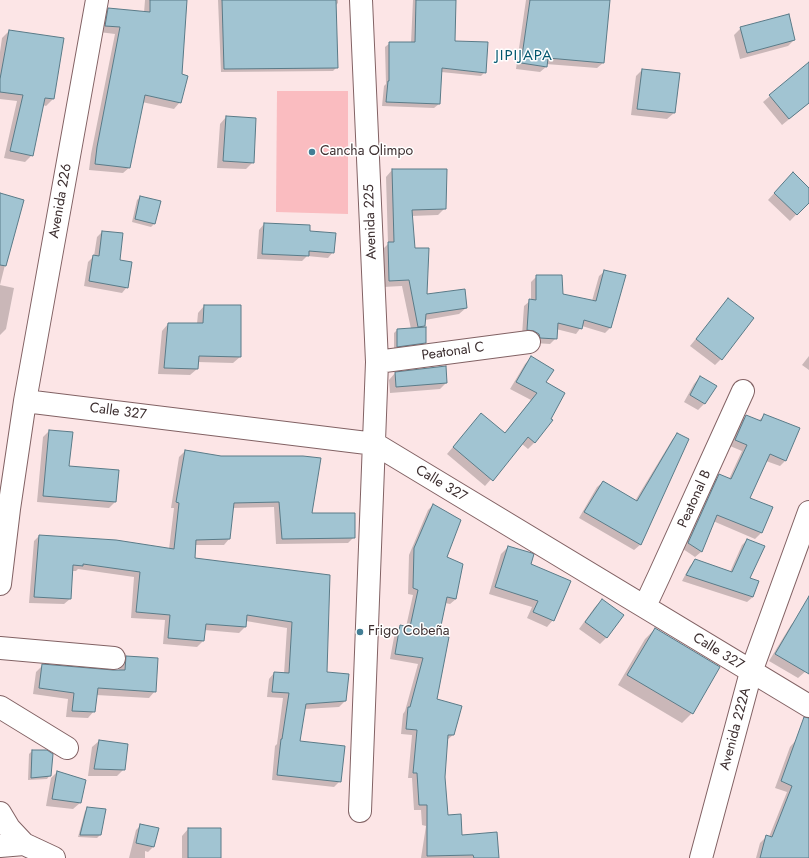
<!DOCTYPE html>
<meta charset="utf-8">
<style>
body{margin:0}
canvas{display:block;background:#fce5e6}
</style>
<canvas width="809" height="858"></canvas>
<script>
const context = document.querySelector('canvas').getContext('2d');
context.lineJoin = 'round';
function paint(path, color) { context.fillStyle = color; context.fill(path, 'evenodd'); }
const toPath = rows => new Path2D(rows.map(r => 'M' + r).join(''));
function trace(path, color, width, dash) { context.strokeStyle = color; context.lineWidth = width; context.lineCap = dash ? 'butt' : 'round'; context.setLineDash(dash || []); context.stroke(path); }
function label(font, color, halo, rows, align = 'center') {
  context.font = font + ' Jost,sans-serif'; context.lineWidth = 3; context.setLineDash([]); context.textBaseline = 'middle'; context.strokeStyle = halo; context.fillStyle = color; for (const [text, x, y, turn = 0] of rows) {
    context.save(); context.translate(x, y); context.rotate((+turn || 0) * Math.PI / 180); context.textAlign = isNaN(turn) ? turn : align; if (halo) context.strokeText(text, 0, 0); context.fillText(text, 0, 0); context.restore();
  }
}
const green = toPath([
 [277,91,348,91,348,214,276,212]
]);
const shadow = toPath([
 [145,0,186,0,180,102,174,109,142,102,130,167,123,173,89,170,91,154,115,34,99,32,102,16,109,10,144,13],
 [218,0,338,0,338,3,335,6,337,67,333,71,221,72],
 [413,0,455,0,454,42,485,72,481,76,441,72,439,104,434,108,382,106,384,86,386,84,385,47,390,43,411,43],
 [526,0,609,0,603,63,597,68,546,64,546,67,540,72,516,69],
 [741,28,794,40,788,46,740,59,734,35],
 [9,31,62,38,53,99,46,106,43,105,32,155,25,162,4,158,17,101,0,99,0,52,2,38],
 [809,63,809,103,782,125,763,102],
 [642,70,674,113,667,119,631,115,636,76],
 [226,117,253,162,246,169,217,168,220,124],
 [392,170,445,208,438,215,411,216,414,249,426,295,466,308,459,314,425,320,424,326,423,328,425,342,422,346,394,349,394,333,397,330,411,329,402,286,383,287,382,250,388,244,386,177],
 [786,180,809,189,809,201,790,221,768,200],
 [0,194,11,241,0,285,14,288,6,329,0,335],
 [140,197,154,224,151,227,132,222,137,200],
 [264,224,309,231,333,252,328,258,307,256,302,261,257,259,259,230],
 [102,232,119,261,127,287,122,293,84,286,88,262,94,256,97,237],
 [605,271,611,327,605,333,582,326,576,334,556,329,556,338,550,344,535,343,522,335,524,306,531,300,531,282,537,276,562,294,592,301,599,276],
 [728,299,721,359,715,365,690,346],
 [204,306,240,357,233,363,197,362,197,369,190,375,158,374,162,331,168,324,197,324,198,313],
 [809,356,809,370,802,365],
 [531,358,545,383,535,442,528,449,522,444,485,486,447,454,475,421,504,434,531,400,510,389,525,364],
 [395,373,446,383,440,389,390,393,389,380],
 [700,377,705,403,698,410,684,402,694,384],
 [765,415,785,461,780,466,766,461,749,499,771,507,761,533,755,539,713,521,701,552,695,557,683,549,713,482,719,476,729,479,742,451,730,446,740,422,746,416,758,421],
 [49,431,68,467,115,502,109,508,37,502,43,437],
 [677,434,687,440,640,545,634,550,579,518,597,487,603,482,635,501,672,440],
 [185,451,354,537,348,543,276,544,274,507,232,508,229,539,224,545,195,545,194,559,329,576,326,673,345,701,339,707,304,709,299,742,340,781,334,787,272,780,275,746,277,744,283,698,267,697,269,679,274,673,284,674,287,628,246,621,245,627,239,633,204,630,203,641,197,647,163,644,165,620,131,618,134,577,78,569,76,571,72,571,70,599,64,604,29,603,34,541,39,536,169,549,174,508,171,508,179,457],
 [433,505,446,558,462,565,456,599,450,604,445,603,438,636,435,700,453,735,447,740,444,777,447,816,461,836,498,858,421,858,426,826,422,825,421,810,414,810,412,778,408,778,412,735,401,734,403,714,405,711,418,664,390,659,395,632,401,626,406,627,413,595,408,594,409,555,428,510],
 [747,540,748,578,758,582,753,597,747,602,682,581,690,566,696,560,730,572,742,545],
 [508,547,530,565,553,620,547,627,527,618,532,607,489,594,501,554],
 [602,600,623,615,606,638,600,644,579,629,595,607],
 [797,618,809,625,809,672,806,671,798,678,769,661,791,625],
 [655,629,692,713,682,723,618,685,645,639],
 [126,658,155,691,149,698,96,695,94,711,88,718,66,717,68,699,33,694,36,672,43,665,119,671,120,664],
 [796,740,809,745,809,858,756,858,760,843,767,836,769,837,787,792,775,788,790,747],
 [99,741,124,769,117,776,88,776,92,747],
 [32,751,50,775,47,779,28,780,29,754],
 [57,772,80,803,73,809,46,806,51,778],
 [88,808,100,835,97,838,78,837,85,811],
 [141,825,153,847,148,852,145,851,145,858,129,858,136,830],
 [188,829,220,858,182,858,182,836]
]);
const building = toPath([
 [150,0,187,0,182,74,188,76,181,103,145,95,130,168,95,164,97,147,120,27,105,26,108,8,150,12,150,0],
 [222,0,336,0,338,68,224,69,222,0],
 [416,0,456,0,455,41,488,42,486,73,442,68,440,104,386,102,388,81,389,81,389,42,415,42,416,0],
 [530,0,610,0,604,63,548,58,547,67,521,63,530,0],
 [789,14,795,40,747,53,740,27,789,14],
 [9,30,64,38,54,99,45,98,33,156,10,151,23,95,0,92,0,79,9,30],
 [809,62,809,103,789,119,769,95,809,62],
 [642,69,680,73,675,113,637,109,642,69],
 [226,116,256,118,254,163,223,161,226,116],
 [392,169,447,169,446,209,412,210,415,248,429,248,427,294,465,289,467,308,426,314,425,326,418,327,409,280,389,281,388,242,394,242,392,169],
 [793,172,809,188,809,203,797,215,774,193,793,172],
 [0,193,24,200,6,266,0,265,0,193],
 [140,196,161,201,155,224,135,219,140,196],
 [264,223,310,225,310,231,336,233,334,253,309,251,309,256,262,254,264,223],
 [102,231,123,233,120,260,132,262,128,288,89,281,93,255,99,256,102,231],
 [604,270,626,275,611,328,584,320,582,329,558,323,557,339,540,338,539,334,534,331,527,330,529,299,536,300,536,275,562,275,563,294,596,301,604,270],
 [728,298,754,318,722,360,696,339,728,298],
 [204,305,241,305,241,357,199,356,198,369,164,368,168,323,203,323,204,305],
 [426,327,426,343,397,347,397,329,426,327],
 [531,356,554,370,546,382,565,393,551,419,553,420,535,443,528,437,493,481,453,447,481,413,505,433,537,393,516,382,531,356],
 [446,366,447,383,396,387,395,372,446,366],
 [700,376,717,386,705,404,690,395,700,376],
 [764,414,800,428,786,461,770,454,750,498,773,507,762,533,717,515,702,552,688,543,719,474,731,479,747,445,735,440,746,415,761,421,764,414],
 [49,430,73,432,69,466,119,470,116,502,43,496,49,430],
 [677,433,689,439,641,545,584,512,603,481,637,501,677,433],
 [185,450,221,456,303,456,321,458,312,513,355,513,355,538,282,539,279,502,234,503,230,539,196,540,195,558,330,575,327,672,349,674,346,701,306,704,300,741,345,746,341,782,277,775,281,739,282,739,289,693,272,692,274,672,289,673,292,622,247,615,246,627,206,624,204,641,168,638,170,615,136,612,140,572,83,564,83,566,73,565,71,599,34,597,39,535,116,540,174,549,179,503,176,502,185,450],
 [433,504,461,520,447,557,463,564,456,599,447,597,439,635,449,637,437,699,462,706,454,735,448,735,445,777,448,815,461,814,462,835,497,832,499,858,474,858,473,855,427,856,427,805,419,805,417,773,413,773,417,730,406,729,408,707,410,707,423,658,395,654,400,625,410,627,418,590,413,588,414,548,433,504],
 [747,539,765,546,750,578,759,581,753,597,686,575,695,559,732,572,747,539],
 [508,546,532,553,534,554,531,564,571,581,554,621,533,612,538,601,495,587,508,546],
 [809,596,809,674,775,654,809,596],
 [602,599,624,615,607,638,585,622,602,599],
 [655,628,720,667,693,714,627,675,655,628],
 [126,656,158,658,156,692,98,688,95,712,72,711,74,693,39,688,42,664,113,670,125,670,126,656],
 [804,717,809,718,809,858,760,858,766,835,772,837,792,786,781,781,804,717],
 [99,740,128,744,125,770,94,769,99,740],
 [32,750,47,750,53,754,51,776,31,778,32,750],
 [57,771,86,780,81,803,52,799,57,771],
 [87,807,106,809,101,835,80,835,87,807],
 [140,824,159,828,154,847,136,843,140,824],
 [188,828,221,828,221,858,188,858,188,828]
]);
const minor = toPath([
 [377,362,529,342],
 [25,401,375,444,809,706],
 [0,584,9,509,25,401,97,0],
 [645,606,659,576,743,391],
 [0,648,114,658],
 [0,707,67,748],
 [360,811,377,362,361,0],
 [0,813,9,828,24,844,54,858],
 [0,846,24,844],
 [701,858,751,672,809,512]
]);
const markers = [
 [312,152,4,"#427e95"],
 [360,632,4,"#427e95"]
];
const poiNames = [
 ["Cancha Olimpo",320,152],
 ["Frigo Cobeña",368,632]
];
const streetNames = [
 ["Avenida 226",61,201,-80],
 ["Avenida 225",371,222,-92],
 ["Peatonal C",453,352,-8],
 ["Calle 327",118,412,7],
 ["Calle 327",441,484,31],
 ["Peatonal B",695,499,-66],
 ["Calle 327",718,652,32],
 ["Avenida 222A",736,729,-75]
];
const neighbourhoodNames = [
 ["JIPIJAPA",524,56]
];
paint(green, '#fabcc0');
paint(shadow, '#0003');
paint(building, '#a1c4d2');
trace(building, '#5a7b88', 1);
trace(minor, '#826264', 24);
trace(minor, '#fff', 22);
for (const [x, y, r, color] of markers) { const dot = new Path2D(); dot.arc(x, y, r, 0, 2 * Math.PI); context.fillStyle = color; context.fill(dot); trace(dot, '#fff', 1.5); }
label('14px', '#3d2f30', '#fff', poiNames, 'left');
label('14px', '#3d2f30', '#fff', streetNames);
context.letterSpacing = '1px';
label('15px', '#01566e', '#fff', neighbourhoodNames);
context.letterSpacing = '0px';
</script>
